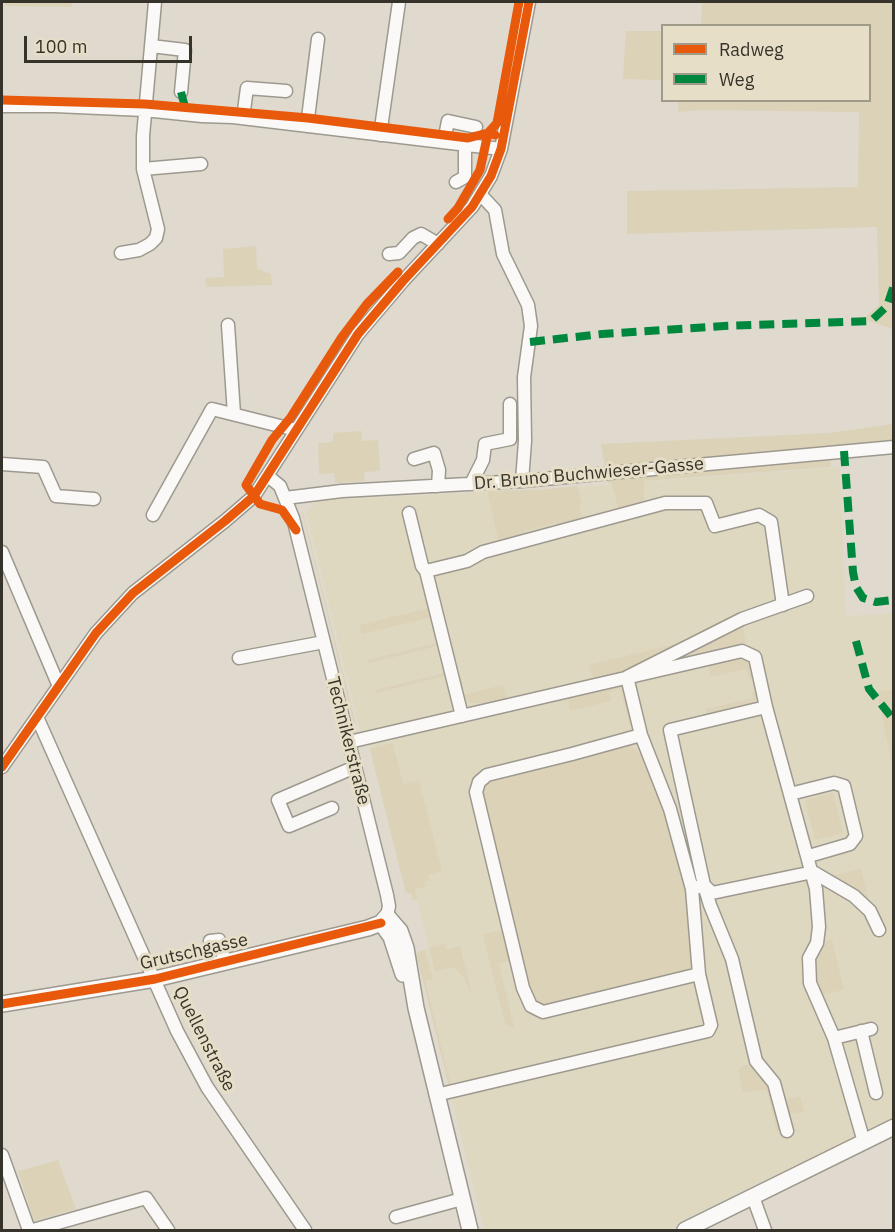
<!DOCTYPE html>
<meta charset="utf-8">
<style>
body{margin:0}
#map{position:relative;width:895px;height:1232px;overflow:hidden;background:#dfdacd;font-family:"IBM Plex Sans",sans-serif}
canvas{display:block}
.frame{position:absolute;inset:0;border:3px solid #36332a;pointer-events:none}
.legend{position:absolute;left:661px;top:24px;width:210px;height:78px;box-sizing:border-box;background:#e6dec6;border:2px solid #a09a88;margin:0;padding:8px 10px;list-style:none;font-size:18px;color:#36332a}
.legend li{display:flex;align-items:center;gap:12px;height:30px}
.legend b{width:30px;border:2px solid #a09a88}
.scale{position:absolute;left:24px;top:36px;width:168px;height:27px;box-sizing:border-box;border:3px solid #36332a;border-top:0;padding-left:8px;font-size:18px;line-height:21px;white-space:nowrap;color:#36332a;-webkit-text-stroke:4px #e6dec6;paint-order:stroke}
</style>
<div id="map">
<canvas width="895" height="1232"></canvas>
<div class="frame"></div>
<ul class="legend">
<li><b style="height:8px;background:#e8590c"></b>Radweg</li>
<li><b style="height:8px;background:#00873e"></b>Weg</li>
</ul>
<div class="scale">100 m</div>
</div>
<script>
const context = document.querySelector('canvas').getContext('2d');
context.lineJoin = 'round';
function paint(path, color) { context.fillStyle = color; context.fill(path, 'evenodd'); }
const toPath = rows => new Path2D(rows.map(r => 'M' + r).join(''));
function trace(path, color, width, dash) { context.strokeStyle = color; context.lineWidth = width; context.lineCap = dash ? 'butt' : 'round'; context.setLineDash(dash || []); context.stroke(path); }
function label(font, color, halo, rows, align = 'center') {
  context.font = font + ' "IBM Plex Sans",sans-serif'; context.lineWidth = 6; context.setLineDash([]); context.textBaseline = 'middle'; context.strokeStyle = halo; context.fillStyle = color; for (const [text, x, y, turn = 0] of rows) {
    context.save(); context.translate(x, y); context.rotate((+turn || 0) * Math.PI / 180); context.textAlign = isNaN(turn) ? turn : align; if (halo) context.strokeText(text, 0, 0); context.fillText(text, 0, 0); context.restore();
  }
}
const built = toPath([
 [840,467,846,616,893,613,893,1119,669,1230,484,1230,416,953,429,948,417,900,413,900,411,893,406,893,370,749,361,734,306,513,317,500,538,490]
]);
const green = toPath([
 [5,2,72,2,72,7,5,6],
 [702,2,893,2,893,329,863,319,879,305,877,227,627,234,627,191,858,187,859,112,700,110,678,112,678,101,870,100,870,26,701,25],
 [626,31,662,31,662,80,623,79],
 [256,246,257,269,271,274,272,285,206,287,205,278,224,277,223,249],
 [893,424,893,454,831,450,830,467,644,481,644,506,619,512,612,484,608,483,601,444,829,433],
 [362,431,362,441,378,440,380,471,364,472,365,481,335,483,334,473,319,474,318,443,333,442,333,433],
 [577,486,582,504,579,505,583,521,558,527,556,523,525,531,526,536,499,543,487,491,538,490],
 [302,512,303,512,356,724,354,724],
 [429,608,431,617,362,634,359,625],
 [743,628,746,643,666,664,664,662],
 [687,641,617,673,593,678,589,665],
 [437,643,438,646,369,663,368,660],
 [733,658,747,661,751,665,754,680,750,681,746,669,711,677,708,664],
 [445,673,445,676,376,693,375,690],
 [503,685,507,700,493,703,471,703,464,699,462,695],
 [623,686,633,724,630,725,620,689,610,692,611,701,570,711,568,699],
 [893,689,894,689,893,769,877,692],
 [757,691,758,697,754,702,707,714,706,709,753,698,752,692],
 [393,743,403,784,419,780,442,871,428,875,429,880,424,882,425,887,415,889,417,900,413,900,411,893,406,893,370,749],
 [630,744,648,763,673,827,687,881,693,966,682,973,543,1006,534,1002,527,986,481,791,483,785,489,778],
 [833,793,843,833,815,840,805,800],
 [861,869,869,900,865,901,831,876],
 [505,929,512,960,499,964,514,1027,512,1028,505,1023,484,940,484,934],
 [832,939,844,990,825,994,820,993,816,986,813,958,823,943],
 [445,944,446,950,460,946,472,994,464,978,454,967,435,971,429,948],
 [425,950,433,979,425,981,451,1086,449,1086,416,953],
 [744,1065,754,1065,771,1082,781,1128,777,1133,767,1090,743,1092,739,1074,739,1069],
 [800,1096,804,1112,789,1114,782,1100],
 [58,1160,76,1209,34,1221,18,1171]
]);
const minor = toPath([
 [151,46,185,50,181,92],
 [2,106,55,106,144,110,202,116,233,117,501,149],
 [243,118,247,88,286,91],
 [307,126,318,39],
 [380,135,399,2],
 [444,142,448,121,476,127],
 [143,169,201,164],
 [456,182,465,177,465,144],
 [481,195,495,210,503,254,528,305,531,326,524,377,525,441,522,481],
 [121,253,139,250,150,244,156,238,158,229,143,169,143,136,155,2],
 [389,254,399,253,413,238,421,234,438,244],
 [228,325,234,414],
 [414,459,434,453,439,470,438,486],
 [2,464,43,467,56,496,94,499],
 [268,476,280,486,293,518,387,895,389,906,387,916],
 [471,484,483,460,485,444,510,439,510,404],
 [285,498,342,491,522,481,894,447],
 [409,513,422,566,426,571],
 [153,515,212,409,296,430],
 [2,552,58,684],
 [239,658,324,642],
 [462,716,426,571,467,561,483,552,665,503,706,503,715,526,759,515,771,522,783,605],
 [37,717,177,1031,207,1087,305,1230],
 [641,735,572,754,487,775,479,782,476,792,523,988,531,1006,543,1012,699,974],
 [349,742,742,651,755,657,766,707,816,889,819,927,817,943,809,958,810,983,834,1038,864,1142],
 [2,767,96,633,133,593,225,521,254,496,358,334,403,281,472,207,491,176,501,149,529,2],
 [790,794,834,783,844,786,856,836,850,844,809,856],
 [332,808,289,826,278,800,355,767],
 [704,885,710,905,732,959,756,1061,774,1083,787,1131],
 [704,885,712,893,813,872,854,896,870,911,879,930],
 [692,889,704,885,670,730,766,707],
 [210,941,219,940,225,962],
 [861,1031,876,1093],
 [834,1038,871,1029],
 [436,1095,708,1031,711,1025,699,974,692,889,670,809,641,735,627,677,742,619,807,596],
 [2,1155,29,1230],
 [753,1197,765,1230],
 [396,1217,462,1199],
 [33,1230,146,1198,168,1230]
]);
const major = toPath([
 [381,923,391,937,403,974],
 [2,1004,155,979,368,928,381,923,387,916,400,931,406,948,416,1008,470,1230],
 [685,1230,894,1127]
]);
const quiet = toPath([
 [181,92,185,107],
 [530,342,602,334,724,326,871,321,887,306,894,285],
 [844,451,853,572,856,587,863,598,876,602,894,600],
 [856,641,869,689,894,720]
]);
const cycleway = toPath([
 [2,100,145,104,308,118,468,138,488,133,495,135],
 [448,219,458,208,480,170,488,133,497,123,519,2],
 [296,530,282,510,260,504,246,485,272,440,291,417,342,337,367,304,398,272],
 [2,767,96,633,133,593,225,521,254,496,358,334,403,281,472,207,491,176,501,149,529,2],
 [2,1004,155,979,381,923]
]);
const streetNames = [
 ["Dr. Bruno Buchwieser-Gasse",589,474,-5],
 ["Technikerstraße",348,741,76],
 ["Grutschgasse",194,952,-13],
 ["Quellenstraße",204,1039,63]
];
paint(built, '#dfd8c1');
paint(green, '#dbd2b8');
trace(minor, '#9d998f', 15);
trace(major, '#9d998f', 18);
trace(minor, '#faf9f8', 12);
trace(major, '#faf9f8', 15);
trace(quiet, '#00873e', 8, [15, 8]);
trace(cycleway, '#e8590c', 9);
label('18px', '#36332a', '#e6dec6', streetNames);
</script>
